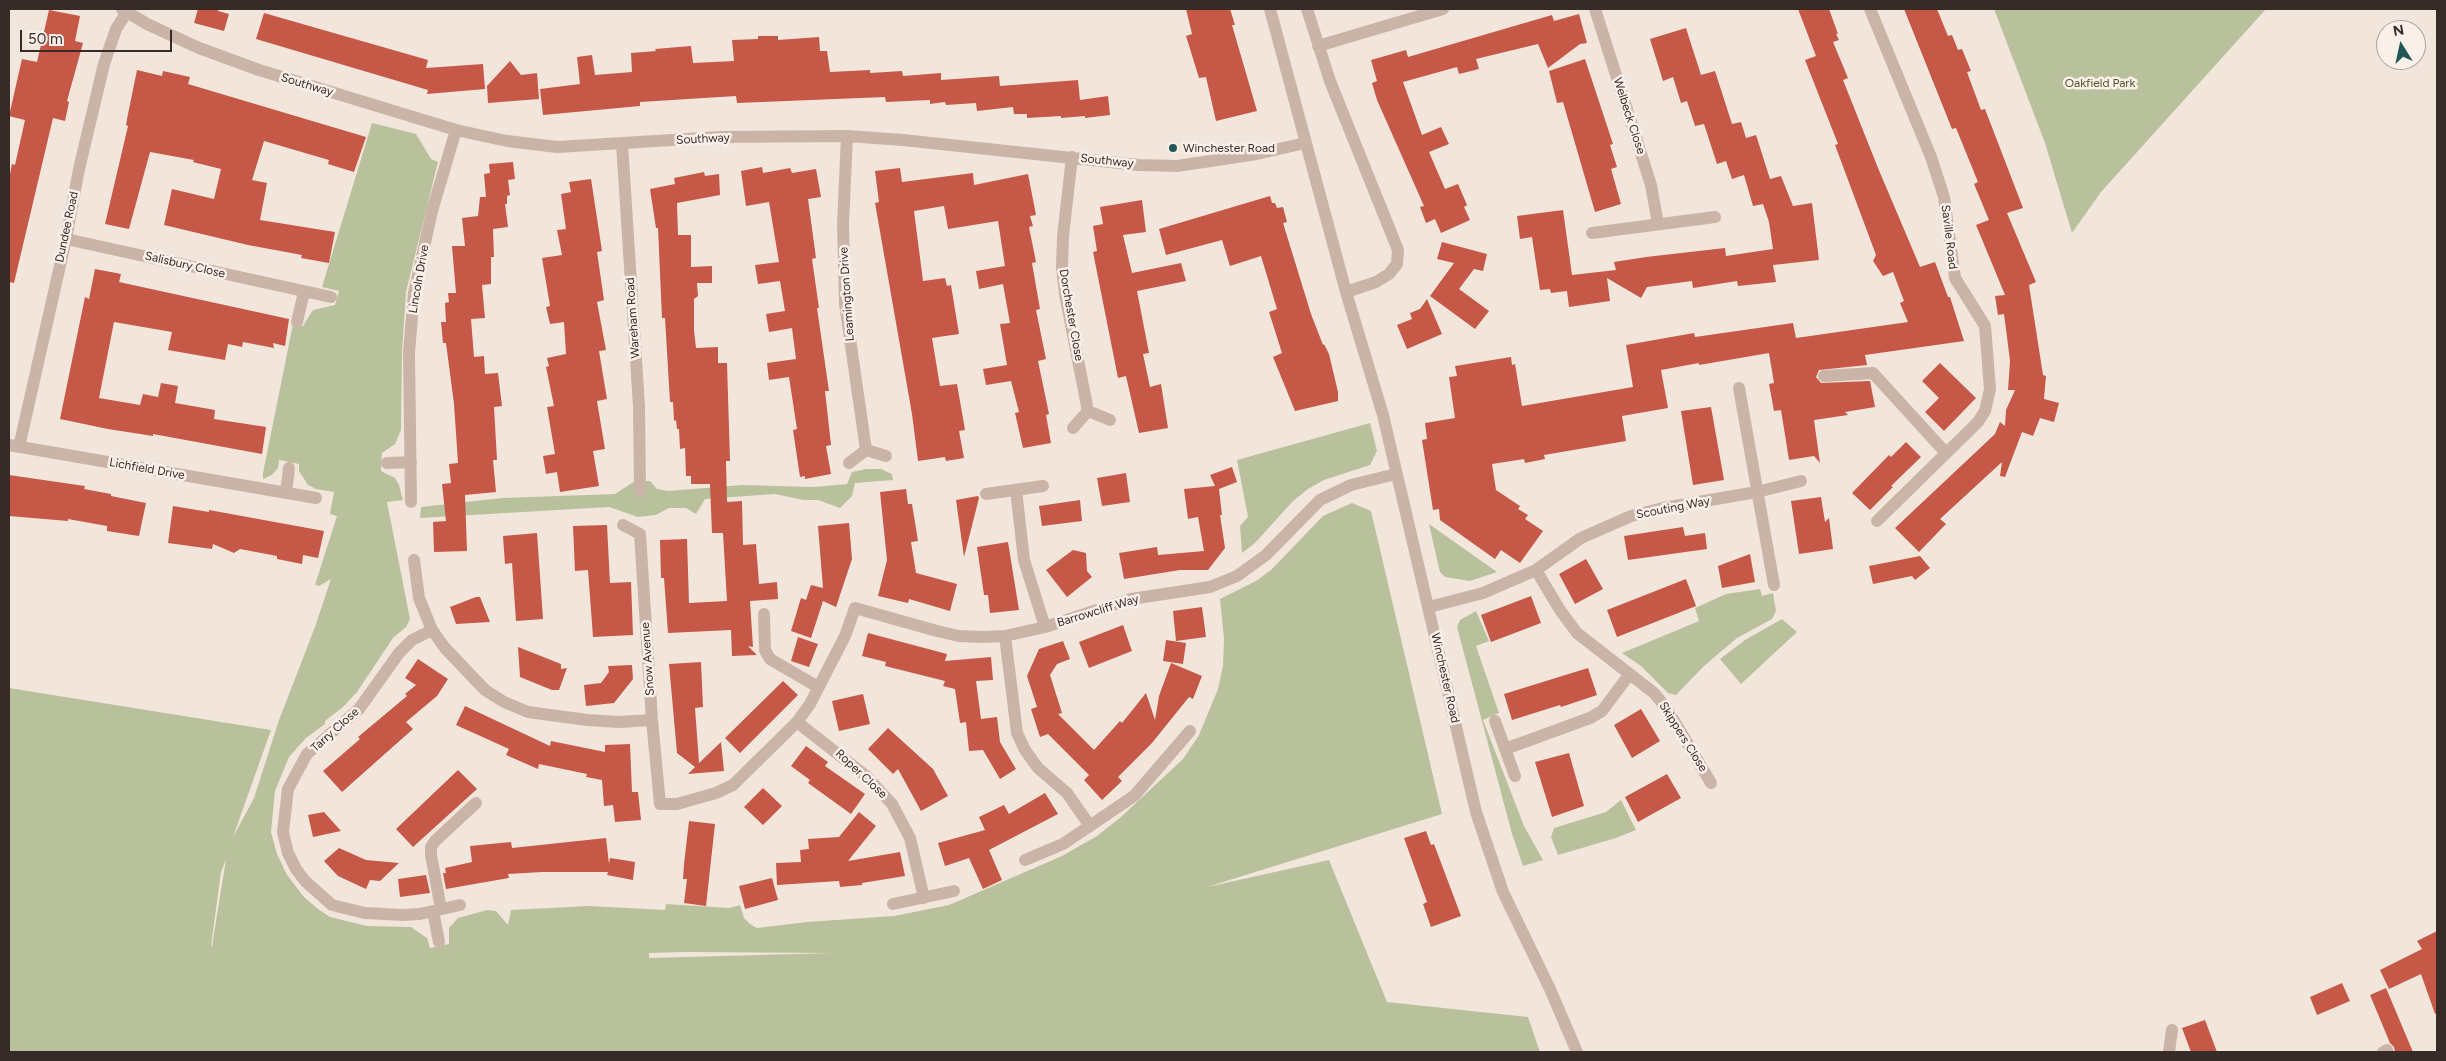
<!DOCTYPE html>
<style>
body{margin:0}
#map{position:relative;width:2446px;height:1061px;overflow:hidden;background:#f2e6dc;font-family:Figtree,sans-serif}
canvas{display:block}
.frame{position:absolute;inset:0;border:10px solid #372b28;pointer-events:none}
.north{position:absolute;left:2376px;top:20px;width:50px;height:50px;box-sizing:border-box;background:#faf0e9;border:1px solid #aca19c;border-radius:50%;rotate:350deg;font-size:14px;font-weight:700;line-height:20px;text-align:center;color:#372b28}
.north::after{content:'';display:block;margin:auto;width:18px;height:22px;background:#1e5957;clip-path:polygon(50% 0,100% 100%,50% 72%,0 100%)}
.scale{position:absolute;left:20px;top:30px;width:152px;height:22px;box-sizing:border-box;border:2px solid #372b28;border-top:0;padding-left:6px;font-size:15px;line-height:18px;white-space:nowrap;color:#372b28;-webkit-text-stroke:4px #faf0e9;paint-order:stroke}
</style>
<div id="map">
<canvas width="2446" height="1061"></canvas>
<div class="frame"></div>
<div class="north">N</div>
<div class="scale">50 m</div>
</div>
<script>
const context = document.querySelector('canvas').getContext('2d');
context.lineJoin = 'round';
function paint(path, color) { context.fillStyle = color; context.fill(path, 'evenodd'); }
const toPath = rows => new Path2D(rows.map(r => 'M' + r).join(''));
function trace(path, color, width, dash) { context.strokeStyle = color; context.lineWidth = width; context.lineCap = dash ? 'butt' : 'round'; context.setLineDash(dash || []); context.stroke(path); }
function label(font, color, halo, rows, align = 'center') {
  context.font = font + ' Figtree,sans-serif'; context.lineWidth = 5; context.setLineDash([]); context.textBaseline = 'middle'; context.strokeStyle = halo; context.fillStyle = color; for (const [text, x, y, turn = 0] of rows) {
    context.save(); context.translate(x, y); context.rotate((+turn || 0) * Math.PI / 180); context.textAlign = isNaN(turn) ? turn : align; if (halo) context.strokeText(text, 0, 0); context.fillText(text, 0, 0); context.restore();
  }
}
const green = toPath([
 [1994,9,2266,9,2101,192,2072,233,2045,143],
 [372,123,416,134,431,159,438,162,406,292,402,351,401,430,395,444,382,453,381,471,395,478,399,485,403,500,387,502,410,619,406,627,393,638,357,692,343,707,325,721,325,724,306,738,289,757,275,791,271,832,277,854,287,875,304,897,318,909,330,917,367,926,411,927,427,938,430,948,449,944,449,928,458,918,487,910,496,911,508,925,511,910,589,906,665,910,666,904,729,908,740,905,744,918,750,924,757,928,807,922,894,916,949,905,1062,856,1097,836,1121,817,1183,759,1199,735,1218,689,1223,666,1224,639,1220,599,1256,581,1271,570,1323,516,1352,503,1371,511,1442,814,1207,887,1329,860,1387,1002,1528,1017,1540,1052,9,1052,9,688,271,730,233,837,254,798,279,720,315,627,331,579,319,586,315,585,337,516,330,514,334,492,316,489,308,485,299,471,299,464,279,460,278,468,272,475,263,479,263,473,293,324,303,326,313,310,335,305,339,291,322,287],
 [226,859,212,946,211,946,221,872],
 [649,953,683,952,832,953,649,958],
 [1370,423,1377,451,1370,465,1324,480,1308,489,1293,501,1255,543,1242,553,1240,526,1248,517,1237,460],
 [866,469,881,469,892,474,893,480,855,483,852,496,840,508,818,500,803,500,775,494,705,499,696,514,686,508,669,508,656,515,638,517,609,507,420,518,421,507,502,498,615,494,635,481,650,481,657,489,668,491,742,485,814,487,847,484,852,472],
 [1429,524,1497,572,1470,581,1445,577,1440,572],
 [1760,589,1762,596,1773,593,1776,611,1772,619,1737,638,1704,666,1676,695,1668,693,1641,666,1622,653,1699,621,1695,608,1726,594],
 [1476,611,1489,641,1476,646,1499,713,1483,720,1524,826,1543,860,1523,866,1512,834,1457,627,1460,620],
 [1782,619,1797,632,1741,684,1720,659,1745,640],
 [1621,800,1636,830,1616,838,1558,855,1551,837,1554,828,1606,812]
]);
const building = toPath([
 [198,9,219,9,218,11,229,14,224,31,194,23],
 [1186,9,1230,9,1235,25,1232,25,1257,111,1216,121,1206,77,1199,78,1186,36,1192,34],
 [1798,9,1829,9,1838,34,1836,34,1839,40,1833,42,1848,78,1843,80,1878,168,1920,267,1935,262,1948,297,1950,297,1964,341,1865,355,1867,365,1819,370,1816,377,1821,383,1870,381,1875,407,1845,412,1848,415,1814,420,1820,463,1814,456,1789,460,1781,410,1774,411,1769,384,1774,383,1769,353,1699,365,1699,363,1661,370,1668,408,1622,416,1626,441,1544,455,1545,459,1525,463,1524,459,1492,464,1496,490,1520,506,1518,509,1528,515,1525,519,1543,531,1520,563,1501,550,1495,559,1440,520,1439,509,1433,510,1422,440,1427,439,1425,423,1455,418,1449,377,1457,376,1455,366,1511,357,1512,365,1515,364,1522,406,1633,387,1626,345,1694,333,1695,337,1793,323,1796,338,1908,322,1900,303,1904,301,1893,272,1883,276,1873,261,1876,255,1835,145,1838,144,1805,60,1816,56],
 [1904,9,1937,9,1948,36,1952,35,1958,50,1962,49,1971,71,1967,72,1981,110,1985,109,2023,208,2007,213,2036,282,2029,285,2043,375,2046,376,2044,399,2059,403,2054,422,2040,418,2033,436,2022,432,2005,477,2000,476,2002,462,1940,519,1946,524,1919,552,1895,528,1995,434,2000,422,2005,426,2006,410,2015,390,2008,390,2010,361,2007,337,2004,314,1998,315,1995,296,2005,295,1976,225,1989,220,1974,184,1978,182,1956,128,1952,129],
 [49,10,80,16,75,41,83,43,67,101,69,102,65,121,53,118,14,283,9,282,9,179,12,164,15,165,25,120,9,116,22,59,37,62],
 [264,13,428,60,426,68,483,64,485,89,427,94,428,90,256,39],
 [1579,14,1587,43,1580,44,1548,68,1538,44,1476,59,1479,69,1459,74,1457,67,1403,82,1422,135,1441,127,1449,144,1429,152,1445,189,1458,184,1467,205,1464,207,1470,220,1441,233,1435,219,1426,223,1420,207,1424,206,1377,100,1372,83,1377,81,1371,60,1406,50,1408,57,1552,15,1554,21],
 [1686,28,1701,75,1715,71,1732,124,1741,122,1746,138,1756,135,1770,179,1781,176,1793,206,1812,203,1819,260,1773,265,1776,282,1738,286,1737,281,1693,288,1692,281,1647,287,1641,298,1607,278,1610,301,1569,307,1567,291,1551,293,1550,289,1540,290,1532,237,1520,239,1517,216,1563,210,1572,275,1616,270,1614,262,1646,257,1725,248,1726,256,1773,249,1769,222,1763,204,1753,206,1744,175,1732,179,1726,161,1717,164,1704,124,1695,126,1687,101,1681,103,1673,77,1663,81,1650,39],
 [758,36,778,36,778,40,819,37,820,51,827,51,830,72,870,70,870,73,902,71,903,76,941,73,941,80,999,76,1000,86,1078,80,1080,100,1108,96,1110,115,1085,118,1085,116,1061,118,1061,116,1027,118,1027,114,1014,114,1013,107,977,111,976,103,946,105,945,102,930,104,930,100,886,102,885,97,737,103,736,96,640,102,640,106,543,115,540,89,580,84,577,57,592,55,595,75,632,72,631,53,656,51,655,49,691,46,693,63,734,61,732,40,758,39],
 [1585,59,1613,144,1610,145,1617,167,1611,169,1621,204,1595,212,1563,102,1557,103,1549,71],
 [510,61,521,75,537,73,539,99,488,103,487,86],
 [137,70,162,76,163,71,190,77,188,84,366,137,354,172,328,164,329,160,264,141,252,180,267,183,260,220,335,232,329,263,301,258,302,255,248,245,164,225,172,189,214,199,221,169,193,162,194,160,150,152,129,229,105,224,128,126,126,125,128,114],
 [513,162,515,179,508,180,510,195,507,196,507,204,505,204,508,227,493,229,494,257,491,257,491,284,482,285,485,318,471,319,474,357,484,356,485,374,498,373,502,406,494,407,497,460,493,460,496,492,465,495,467,551,434,552,433,522,446,521,442,484,451,483,449,464,458,463,454,404,446,343,443,343,441,322,446,322,445,303,449,302,448,293,456,293,452,246,465,246,462,218,478,216,480,197,486,197,484,174,490,173,489,164],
 [762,167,763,173,790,168,792,173,816,169,821,197,808,199,816,258,812,259,819,308,817,308,829,391,825,391,831,445,826,446,831,474,805,479,805,476,800,477,793,430,797,429,789,377,769,380,767,363,796,359,792,328,769,332,766,314,785,311,780,281,758,284,755,265,779,262,769,202,746,206,741,171],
 [900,168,902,182,973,173,974,185,1028,174,1036,215,1030,216,1033,226,1029,227,1036,262,1032,263,1040,309,1036,310,1046,359,1038,361,1049,414,1046,415,1051,443,1023,448,1015,413,1019,412,1011,381,986,385,983,369,1007,365,1000,324,1010,323,1003,284,979,289,976,271,1005,266,998,221,948,229,944,206,914,211,923,281,945,278,947,286,951,285,959,334,932,338,940,386,957,384,965,430,959,431,964,458,946,461,945,457,918,461,912,414,875,203,879,202,875,171],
 [704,172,705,176,719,174,720,195,677,203,678,235,691,235,691,267,712,266,712,283,697,283,698,296,694,299,694,330,696,348,718,347,718,363,727,363,730,461,726,461,727,502,742,501,743,545,756,544,759,584,777,582,778,599,750,601,753,647,748,646,757,655,732,656,731,630,668,633,664,578,661,578,660,540,687,539,689,603,727,601,723,533,712,533,710,484,691,484,691,476,686,476,685,448,680,449,679,429,677,429,676,420,674,421,673,402,670,402,665,318,662,318,658,228,656,228,650,189,675,184,674,178],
 [591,179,602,251,597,252,604,300,597,302,606,350,599,351,607,399,597,401,605,449,593,451,599,486,560,492,557,472,546,474,543,456,555,454,547,407,554,406,546,367,549,366,547,358,566,354,564,322,550,324,546,307,550,306,542,258,562,255,557,230,566,229,561,194,571,192,569,182],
 [1270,196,1272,203,1275,203,1277,208,1283,207,1287,222,1283,223,1311,314,1323,345,1324,344,1329,354,1338,392,1338,401,1295,411,1273,357,1282,353,1269,312,1277,309,1261,256,1230,266,1222,240,1166,255,1159,229],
 [1142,200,1146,232,1123,235,1132,273,1181,263,1186,281,1137,291,1149,353,1143,354,1150,387,1161,384,1168,428,1139,433,1126,376,1118,378,1093,252,1097,251,1093,226,1103,224,1100,207],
 [1442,242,1487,254,1483,271,1474,269,1459,289,1489,311,1475,329,1430,296,1454,263,1437,259],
 [95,269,121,274,119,282,289,319,285,346,273,343,274,348,243,342,242,347,228,344,225,360,168,350,172,332,114,322,99,398,140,405,143,394,158,397,161,383,178,386,175,403,215,410,214,419,266,427,262,454,153,434,153,436,108,429,60,419,85,297,89,299],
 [1427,299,1442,334,1407,349,1397,325,1412,319,1410,313,1420,309],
 [1940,363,1976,398,1944,431,1925,412,1939,398,1922,381],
 [1711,407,1724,480,1693,485,1681,411],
 [1906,442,1921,457,1891,486,1893,487,1870,510,1852,493,1889,455,1891,457],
 [1232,467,1237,482,1219,489,1222,515,1220,515,1225,548,1208,570,1180,570,1124,579,1119,553,1157,547,1158,555,1204,551,1198,517,1188,519,1184,489,1215,486,1210,475],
 [1126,473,1130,502,1102,506,1097,478],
 [9,475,85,486,84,489,111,494,111,496,146,503,139,536,107,531,107,526,68,519,68,521,9,516],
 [906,489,908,504,912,504,918,541,911,542,916,573,957,584,950,611,909,599,908,603,878,596,887,560,880,492],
 [978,496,979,498,964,557,956,500],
 [1821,497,1825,522,1829,518,1833,549,1799,554,1791,501],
 [1080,500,1082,521,1042,526,1039,506],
 [173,506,209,512,209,510,324,531,318,558,303,555,302,564,277,559,277,556,240,549,234,553,213,544,212,549,168,543],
 [849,523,852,559,836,607,823,601,811,638,791,631,801,598,806,600,811,585,823,588,818,526],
 [607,525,610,583,631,582,633,635,593,637,588,570,575,571,573,526],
 [1683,527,1685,536,1705,533,1707,549,1628,560,1624,536],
 [537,533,543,619,516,621,512,563,505,564,503,536],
 [1008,542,1019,610,990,613,988,595,984,595,977,547],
 [1073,550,1086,553,1087,571,1092,577,1067,597,1046,570],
 [1750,554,1755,582,1722,588,1718,566],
 [1920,556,1930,568,1915,580,1912,576,1873,584,1869,566],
 [1586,559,1603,589,1575,604,1559,574],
 [1686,579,1696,606,1617,637,1607,610],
 [1531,596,1541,623,1491,642,1481,615],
 [476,597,480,597,490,622,456,624,450,607],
 [1202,607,1206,637,1176,641,1173,611],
 [1123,625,1132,651,1089,668,1079,642],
 [868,633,947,654,945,661,991,657,993,680,976,681,981,719,997,717,1000,742,1016,769,1000,779,983,750,969,751,966,722,960,723,955,689,943,686,945,681,885,666,886,662,862,656],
 [798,637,818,644,809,667,791,661],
 [1166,640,1186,643,1183,664,1163,661],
 [1063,641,1070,659,1057,664,1050,675,1062,713,1058,714,1094,750,1120,721,1122,723,1146,693,1155,720,1159,696,1171,663,1202,676,1193,699,1189,697,1152,743,1118,777,1122,781,1102,800,1084,780,1089,775,1048,734,1040,737,1031,709,1037,707,1027,676,1039,649],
 [518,647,561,664,561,669,567,668,559,690,552,690,520,677],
 [418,659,448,679,437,696,406,722,413,729,342,792,323,771,360,739,358,737,407,696,405,694,416,685,405,678],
 [701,662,703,707,695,708,699,763,721,742,724,771,688,774,695,767,677,753,669,664],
 [632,665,633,679,614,703,586,706,584,685,601,683,609,672,608,666],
 [1588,668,1597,695,1561,707,1560,705,1512,720,1504,694],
 [783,681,798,695,740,753,725,738],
 [863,694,870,724,839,731,832,701],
 [465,706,550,746,551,741,605,752,605,745,630,744,632,792,638,792,641,820,615,822,613,805,604,806,602,780,586,777,587,774,539,764,538,769,506,755,509,749,456,725],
 [1641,709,1660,741,1632,758,1614,725],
 [888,728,933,769,948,796,921,811,898,769,893,774,868,749],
 [806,746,828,762,825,766,865,794,851,814,808,783,810,780,791,766],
 [1569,753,1584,806,1552,817,1535,762],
 [458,770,477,789,413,847,396,829],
 [1667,774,1681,798,1638,822,1625,797],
 [763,788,782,806,763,825,744,807],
 [1045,793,1058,814,989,850,1002,880,983,889,969,858,945,866,938,843,985,830,979,817,1004,805,1009,814],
 [324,812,341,831,313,837,308,815],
 [859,812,876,826,848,861,900,852,905,876,862,883,862,885,840,887,839,881,777,885,776,863,801,862,800,850,809,849,808,839,839,837],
 [689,821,715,824,706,906,684,903,687,879,683,879,684,864],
 [1426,831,1431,845,1434,844,1461,916,1431,927,1423,904,1427,902,1404,838],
 [606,838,609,864,610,858,635,862,633,880,607,875,608,872,542,872,508,874,509,878,446,889,443,873,446,873,445,868,472,862,470,846,511,842,512,848],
 [339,848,366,860,399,863,380,881,370,880,366,889,338,876,324,861],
 [426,875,430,893,400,897,398,879],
 [772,878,778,900,745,909,739,886],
 [2437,931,2437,1013,2435,1014,2421,974,2389,989,2380,970,2422,949,2417,941],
 [2342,983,2350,1001,2317,1015,2310,997],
 [2386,988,2413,1052,2395,1052,2394,1047,2390,1043,2370,995],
 [2205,1020,2217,1052,2191,1052,2182,1028]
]);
const minor = toPath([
 [122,9,147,24,199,48,259,70,456,130,507,141,557,147,721,137,847,136,903,140,1138,165,1177,166,1257,154,1305,143],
 [1270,9,1346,292,1383,415,1476,812,1503,892,1550,989,1577,1052],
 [1307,9,1330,81,1398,250,1397,264,1389,274,1376,282,1346,292],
 [1595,9,1651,185,1658,224],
 [1870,9,1931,157,1944,197,1955,278,1985,326,1990,389,1985,411,1978,422,1877,521],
 [1318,46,1443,9],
 [847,136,843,224,845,304,866,450,849,463],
 [622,144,639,406,640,491],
 [1072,157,1063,236,1062,267,1065,294,1088,411,1110,420],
 [1592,233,1715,217],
 [66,239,331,297],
 [297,322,304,292],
 [1824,376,1873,373,1945,452],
 [1739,388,1774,585],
 [1073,428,1088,411],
 [9,445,316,498],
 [19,447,66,239,79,169,104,64,116,29,127,12],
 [866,450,886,456],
 [387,463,411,462],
 [1016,490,1024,560,1045,627],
 [286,493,289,468],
 [986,494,1043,486],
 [411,502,409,352,414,293,432,211,456,130],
 [623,525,640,534,652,720,660,804,677,804,716,793,733,785,797,722,810,704,845,636,855,608,937,631,959,636,983,637,1005,636,1045,627,1131,599,1210,587,1237,576,1266,555,1320,500,1351,485,1396,474],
 [414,560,419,598,432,630,445,648,485,690,504,702,528,712,587,720,619,722,652,720],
 [1536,570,1560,610,1577,633,1654,693,1667,709,1711,783],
 [1429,607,1483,593,1536,570,1581,538,1631,516,1663,508,1757,492,1801,481],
 [764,614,765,650,770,659,818,687],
 [432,630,412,640,399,653,359,709,307,754,288,789,283,832,288,853,296,869,305,881,332,905,365,913,403,915,420,914,460,905],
 [1005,636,1017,733,1025,750,1038,768,1067,793,1090,826],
 [1495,721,1515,776],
 [797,722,866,776,892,804,910,838,924,898],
 [1505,749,1590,718,1602,711,1629,675],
 [1025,860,1063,844,1134,796,1190,731],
 [893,904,954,891],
 [441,909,431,855,431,847,435,841,476,803],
 [433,911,439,942],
 [2169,1052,2172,1030],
 [2383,1052,2387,1050]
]);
const markers = [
 [1173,148,5,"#1e5957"]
];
const parkNames = [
 ["Oakfield Park",2100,83]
];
const streetNames = [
 ["Southway",307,85,17],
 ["Welbeck Close",1629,116,72],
 ["Southway",703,139,-3],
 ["Southway",1107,161,6],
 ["Dundee Road",67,227,-78],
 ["Saville Road",1949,237,83],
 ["Salisbury Close",185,265,13],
 ["Lincoln Drive",419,279,-80],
 ["Leamington Drive",847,294,-94],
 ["Dorchester Close",1071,315,80],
 ["Wareham Road",633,318,-94],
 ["Lichfield Drive",147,469,10],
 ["Scouting Way",1673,508,-11],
 ["Barrowcliff Way",1098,611,-17],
 ["Snow Avenue",648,659,-94],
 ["Winchester Road",1445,678,77],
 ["Tarry Close",335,730,-42],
 ["Skippers Close",1683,737,58],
 ["Roper Close",861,774,43]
];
const poiNames = [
 ["Winchester Road",1183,148]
];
paint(green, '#b9c19c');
paint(building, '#c65847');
trace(minor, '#cab4a8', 12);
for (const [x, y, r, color] of markers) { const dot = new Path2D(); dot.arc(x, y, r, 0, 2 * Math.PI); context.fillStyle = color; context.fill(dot); trace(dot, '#faf0e9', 2); }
label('12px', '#4b562c', '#faf0e9', parkNames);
label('12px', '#372b28', '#faf0e9', streetNames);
label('12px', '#372b28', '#faf0e9', poiNames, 'left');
</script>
